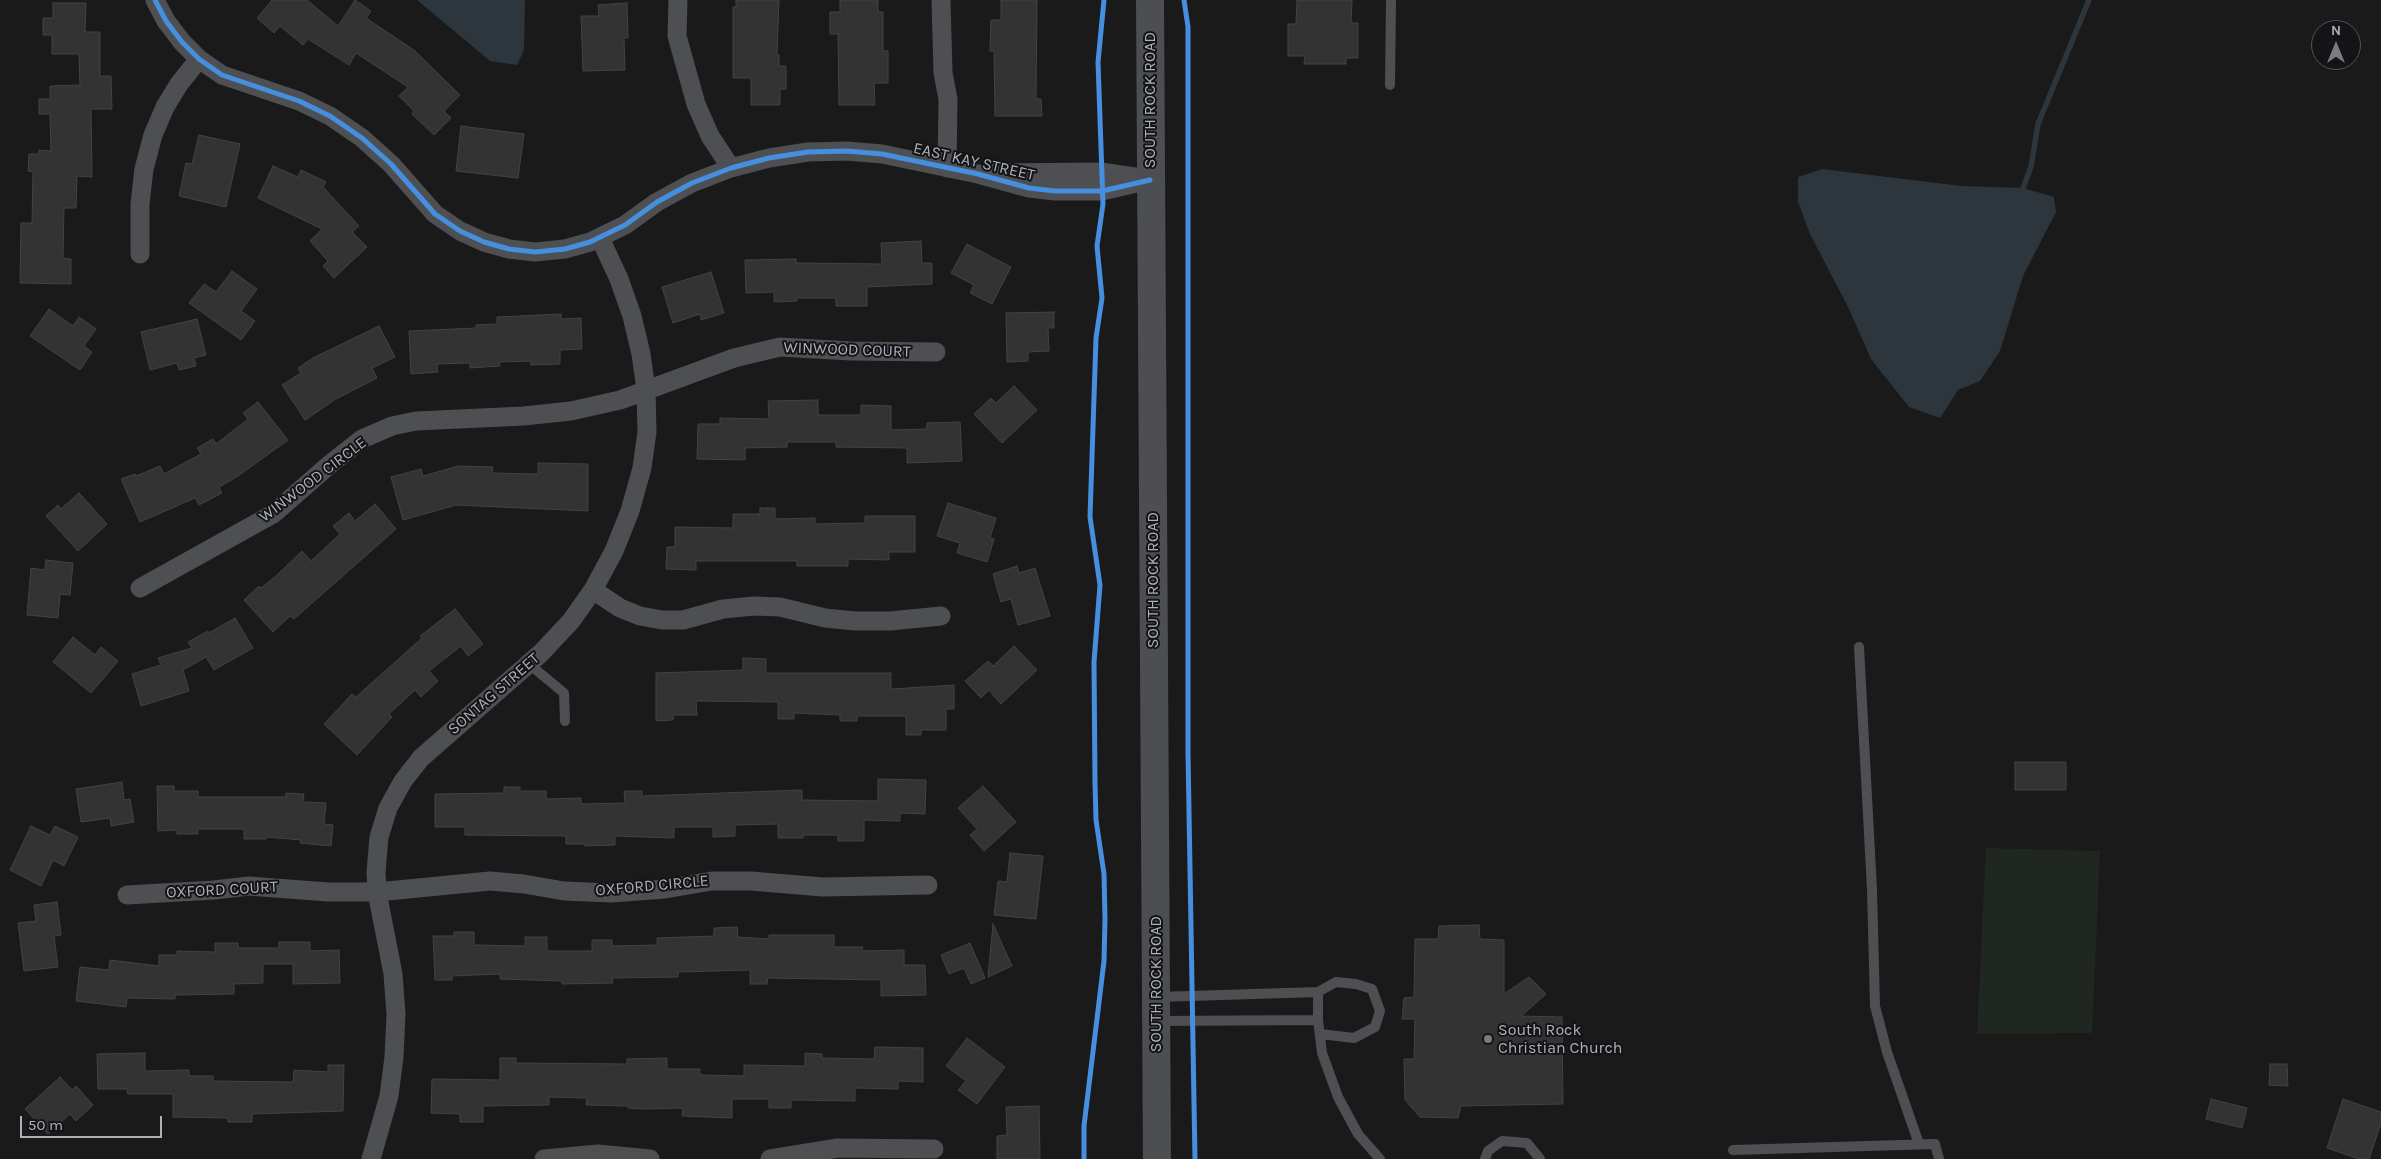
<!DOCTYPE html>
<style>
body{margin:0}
#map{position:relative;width:2381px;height:1159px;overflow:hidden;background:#1a1a1a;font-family:Karla,sans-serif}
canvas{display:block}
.north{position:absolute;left:2311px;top:20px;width:50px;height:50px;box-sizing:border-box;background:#141416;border:1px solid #515358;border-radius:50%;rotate:0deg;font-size:14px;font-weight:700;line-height:20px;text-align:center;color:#acb1ba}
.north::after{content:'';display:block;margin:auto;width:18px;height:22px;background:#797c82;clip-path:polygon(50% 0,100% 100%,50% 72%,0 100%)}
.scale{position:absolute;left:20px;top:1116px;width:142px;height:22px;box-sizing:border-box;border:2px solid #acb1ba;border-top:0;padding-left:6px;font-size:15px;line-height:18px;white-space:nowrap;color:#acb1ba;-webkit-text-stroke:4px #141416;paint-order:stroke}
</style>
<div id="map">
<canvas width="2381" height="1159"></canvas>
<div class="north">N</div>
<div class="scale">50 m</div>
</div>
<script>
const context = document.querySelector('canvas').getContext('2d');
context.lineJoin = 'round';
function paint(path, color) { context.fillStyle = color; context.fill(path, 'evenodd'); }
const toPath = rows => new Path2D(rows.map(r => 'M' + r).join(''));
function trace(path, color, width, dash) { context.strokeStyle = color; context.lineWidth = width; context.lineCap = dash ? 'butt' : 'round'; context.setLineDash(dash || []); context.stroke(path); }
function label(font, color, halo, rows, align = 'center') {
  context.font = font + ' Karla,sans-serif'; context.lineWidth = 4; context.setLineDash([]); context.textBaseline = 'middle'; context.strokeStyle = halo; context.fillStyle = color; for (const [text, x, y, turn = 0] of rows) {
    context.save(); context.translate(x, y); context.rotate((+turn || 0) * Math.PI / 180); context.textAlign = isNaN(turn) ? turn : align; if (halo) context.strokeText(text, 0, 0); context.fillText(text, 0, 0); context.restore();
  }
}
const green = toPath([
 [1986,848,2100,851,2092,1033,1977,1034]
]);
const water = toPath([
 [417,0,525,0,524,50,517,65,490,61],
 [1822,169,1961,186,2023,188,2054,197,2056,212,2023,276,2000,351,1980,381,1958,390,1940,418,1909,407,1871,359,1849,309,1810,234,1798,202,1798,177]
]);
const stream = toPath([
 [2023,188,2031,167,2038,124,2089,0]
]);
const building = toPath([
 [272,0,307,0,338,26,355,0,371,11,366,18,414,50,460,95,444,111,451,118,434,135,412,114,414,111,399,96,408,87,356,53,349,65,308,39,303,45,280,26,274,33,257,18,272,0],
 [736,0,779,0,777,55,779,55,779,66,786,66,786,89,780,89,780,105,751,105,751,78,733,78,733,7,736,7,736,0],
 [840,0,878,0,878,12,883,12,883,51,888,51,888,83,874,83,875,105,839,105,838,34,830,34,830,12,840,12,840,0],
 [1001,0,1037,0,1036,99,1041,99,1042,116,995,116,994,51,990,51,991,20,1001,20,1001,0],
 [1297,0,1352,0,1351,23,1358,23,1358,58,1346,58,1346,64,1304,64,1305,56,1288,56,1288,24,1296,24,1297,0],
 [53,3,86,3,85,32,100,32,100,76,111,76,112,109,91,109,92,177,77,176,76,208,64,208,63,258,71,259,71,284,20,283,21,223,32,223,33,172,28,171,29,154,39,154,39,150,51,151,50,114,39,114,39,99,50,99,50,86,80,85,79,54,52,54,52,35,43,35,43,18,53,18,53,3],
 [627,3,628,38,624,38,625,70,583,71,581,16,599,16,598,5,627,3],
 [461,126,524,134,518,178,456,171,461,126],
 [199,135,240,144,226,207,179,196,186,163,192,164,199,135],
 [273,166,298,177,301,170,326,182,323,187,359,226,352,232,367,247,334,278,323,266,328,261,310,241,322,229,258,198,273,166],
 [921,241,922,263,932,263,932,284,867,287,867,306,836,306,836,298,797,298,797,301,774,302,774,292,746,293,745,260,796,259,796,263,882,264,881,243,921,241],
 [967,244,1011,267,992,304,970,293,974,285,951,273,967,244],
 [232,271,257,289,241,311,255,321,241,340,189,303,204,284,216,292,232,271],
 [711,272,724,313,701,320,700,314,673,323,662,287,711,272],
 [49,309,73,326,79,317,96,329,84,346,92,352,80,370,30,336,49,309],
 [1054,312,1054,328,1048,328,1049,351,1028,352,1028,361,1007,362,1006,313,1054,312],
 [561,314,561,319,581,318,582,349,560,350,560,364,531,365,531,361,499,362,500,366,470,368,470,363,437,364,438,372,411,374,409,331,476,328,476,325,497,324,497,317,561,314],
 [197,319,206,355,194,358,196,366,179,370,177,363,150,370,141,332,197,319],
 [379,326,395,357,372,368,377,378,336,399,305,420,282,385,301,373,298,368,313,358,379,326],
 [1014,386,1037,410,1002,443,974,414,991,398,996,403,1014,386],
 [818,400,818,415,861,415,861,405,891,406,891,430,927,429,927,423,960,422,962,461,907,463,907,448,836,447,836,442,787,442,787,447,745,448,745,460,697,459,698,424,720,424,720,418,769,419,768,401,818,400],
 [258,402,288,440,238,476,219,487,222,493,199,505,195,498,140,522,121,479,135,474,136,476,160,466,164,474,201,454,197,448,213,439,216,444,248,419,243,413,258,402],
 [538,463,588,464,588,511,456,505,403,520,391,477,421,469,423,476,458,466,493,467,492,473,538,474,538,463],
 [79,493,107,524,78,551,46,516,58,505,61,509,79,493],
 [948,503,996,518,990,538,994,539,987,562,957,553,960,543,937,536,948,503],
 [375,504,396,529,294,619,290,616,273,632,244,600,259,586,261,588,276,576,302,551,311,561,340,534,333,526,349,513,355,521,375,504],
 [760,508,775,508,775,519,815,518,815,524,865,523,865,516,915,516,915,552,889,552,889,560,848,559,848,566,797,566,797,561,696,561,696,570,666,569,667,547,675,547,675,527,733,528,733,514,760,514,760,508],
 [46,560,73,563,70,595,60,594,58,618,27,615,31,568,45,570,46,560],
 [1017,566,1019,573,1035,568,1050,616,1018,625,1011,599,1001,602,993,574,1017,566],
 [455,609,483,644,468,656,461,646,429,671,438,681,421,697,415,690,389,714,392,717,357,755,324,724,352,694,356,697,422,638,420,636,455,609],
 [235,618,253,648,214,670,206,657,183,670,189,691,141,706,132,674,161,665,158,658,192,648,188,642,208,631,209,633,235,618],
 [73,637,95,655,101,647,118,661,91,693,53,662,73,637],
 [1014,646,1037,670,1001,704,989,690,981,698,965,681,988,661,993,666,1014,646],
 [743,658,766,659,766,673,891,673,891,689,954,685,954,709,946,709,946,730,921,730,921,735,906,735,906,716,857,716,857,721,840,721,840,715,794,713,794,719,778,719,778,702,696,701,697,715,673,715,673,720,656,721,656,673,743,670,743,658],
 [2015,762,2066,762,2066,790,2015,790,2015,762],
 [878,779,926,780,925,814,900,813,900,821,864,820,864,841,838,841,838,835,803,835,803,838,778,838,778,824,735,825,735,836,713,837,713,827,674,827,674,838,615,836,615,845,585,846,585,844,566,844,566,836,465,835,465,827,435,827,435,794,504,793,504,787,520,787,520,791,546,791,546,799,581,798,581,804,625,803,624,791,642,791,642,796,802,790,802,800,878,801,878,779],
 [122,782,124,800,130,799,134,822,111,826,110,818,81,822,76,789,122,782],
 [157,786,174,786,174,791,198,791,198,797,286,797,286,793,304,794,303,802,326,803,324,824,333,825,331,846,300,843,301,840,267,837,266,839,244,839,244,829,198,829,198,834,177,834,177,830,158,831,157,786],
 [983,786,1016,822,984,851,970,835,977,829,958,808,983,786],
 [31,826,50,835,55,826,78,837,64,866,53,860,41,886,10,870,31,826],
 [1010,853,1043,856,1036,919,994,915,998,881,1007,882,1010,853],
 [57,902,61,935,54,936,58,967,24,971,18,923,36,921,34,905,57,902],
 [993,924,1012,966,988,977,993,924],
 [1479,925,1480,939,1504,940,1504,994,1529,977,1546,994,1521,1016,1562,1017,1563,1104,1461,1106,1458,1118,1420,1117,1405,1100,1404,1059,1414,1059,1415,1019,1402,1019,1404,998,1414,997,1415,939,1438,939,1439,926,1479,925],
 [737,927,738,937,769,939,769,935,834,935,834,947,863,947,862,951,904,950,904,965,925,965,926,995,881,996,881,980,768,978,767,984,750,984,750,970,678,972,678,977,612,978,613,983,562,984,562,981,500,979,500,974,452,976,452,980,435,980,433,936,454,936,454,932,474,932,474,945,525,946,525,937,547,937,547,951,592,951,592,940,612,940,612,946,657,945,657,938,714,936,714,928,737,927],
 [279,942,310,942,310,951,339,950,340,983,293,984,293,964,263,964,263,983,234,984,234,994,175,995,175,999,127,998,126,1007,76,1001,80,967,109,970,110,960,159,966,159,955,177,955,177,951,215,952,215,943,238,943,238,948,279,948,279,942],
 [970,943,985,978,971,984,964,968,949,974,941,955,970,943],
 [967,1038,1005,1067,977,1104,958,1090,966,1081,946,1066,967,1038],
 [875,1047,923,1048,923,1082,898,1081,898,1089,855,1088,855,1101,791,1100,791,1108,769,1108,769,1099,732,1099,732,1118,682,1116,683,1108,644,1109,628,1108,628,1106,586,1105,587,1098,549,1097,549,1105,483,1106,483,1122,460,1122,460,1114,431,1113,432,1079,500,1080,500,1058,516,1058,516,1063,627,1064,627,1059,667,1058,667,1069,700,1069,700,1075,744,1076,744,1065,805,1066,805,1053,822,1054,822,1058,874,1059,875,1047],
 [145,1053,145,1071,189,1070,189,1076,213,1076,213,1081,293,1082,294,1070,328,1072,328,1065,344,1065,343,1111,252,1114,252,1122,228,1122,228,1118,173,1117,173,1094,128,1094,127,1089,98,1089,97,1054,145,1053],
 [2270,1064,2287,1064,2288,1086,2269,1085,2270,1064],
 [60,1077,72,1090,76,1086,93,1105,76,1121,70,1114,48,1134,25,1109,60,1077],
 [2211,1099,2247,1108,2242,1128,2206,1119,2211,1099],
 [2343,1099,2381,1112,2381,1123,2369,1159,2359,1159,2327,1148,2343,1099],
 [1039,1106,1040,1159,997,1159,997,1136,1007,1135,1006,1107,1039,1106]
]);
const service = toPath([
 [1390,85,1391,0],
 [1859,647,1872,890,1875,1006,1887,1052,1919,1144],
 [529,664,564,693,565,721],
 [1157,997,1318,992],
 [1157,1021,1318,1020],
 [1320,1034,1354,1038,1375,1027,1380,1011,1372,989,1356,984,1336,982,1318,992,1318,1020,1322,1053,1338,1097,1358,1134,1380,1159],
 [1733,1150,1935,1144,1939,1159],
 [1485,1159,1488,1151,1502,1141,1527,1143,1540,1159]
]);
const minor = toPath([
 [155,0,166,21,182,42,199,59,222,75,299,101,330,116,362,138,391,164,435,214,460,231,484,242,509,249,535,252,565,249,590,242,625,225,657,202,692,183,731,168,769,158,808,152,847,151,882,154,978,174,1029,188,1055,191,1102,191,1150,180],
 [678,0,677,36,696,104,710,136,731,168],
 [941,0,943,73,948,99,947,168],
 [994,173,1101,172,1141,178],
 [140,254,140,204,144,169,153,135,165,107,179,84,199,59],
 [140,588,273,514,329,465,362,439,392,426,416,421,524,416,571,411,620,400,734,358,780,347,851,351,936,352],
 [593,590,620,608,640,616,662,620,683,620,723,609,754,606,780,607,825,618,855,621,890,621,941,616],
 [127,895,214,890,249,886,328,892,377,892,490,881,524,884,564,891,611,893,665,889,712,881,751,881,823,887,928,885],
 [371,1159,389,1096,394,1057,396,1014,393,974,377,892,376,872,379,837,388,808,403,781,421,758,541,653,571,621,593,590,614,551,630,511,642,468,647,432,646,390,641,354,632,316,619,279,600,238],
 [544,1159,598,1154,650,1159],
 [770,1159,838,1148,934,1149]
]);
const secondary = toPath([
 [1150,0,1157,1159]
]);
const cycleway = toPath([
 [155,0,166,21,182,42,199,59,222,75,299,101,330,116,362,138,391,164,435,214,460,231,484,242,509,249,535,252,565,249,590,242,625,225,657,202,692,183,731,168,769,158,808,152,847,151,882,154,978,174,1029,188,1055,191,1102,191,1150,180],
 [1184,0,1188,27,1188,753,1195,1159],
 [1084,1159,1084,1126,1104,961,1105,919,1104,874,1096,820,1095,782,1094,662,1100,585,1090,517,1096,338,1102,298,1097,246,1103,204,1098,62,1104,0]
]);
const markers = [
 [1488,1039,5,"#797c82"]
];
const streetNames = [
 ["SOUTH ROCK ROAD",1150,100,-90],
 ["EAST KAY STREET",974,162,13],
 ["WINWOOD COURT",847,350,2],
 ["WINWOOD CIRCLE",313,480,-37],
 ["SOUTH ROCK ROAD",1153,580,-90],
 ["SONTAG STREET",494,694,-41],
 ["OXFORD CIRCLE",652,886,-5],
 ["OXFORD COURT",222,890,-3],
 ["SOUTH ROCK ROAD",1156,984,-90]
];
const poiNames = [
 ["South Rock",1498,1030],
 ["Christian Church",1498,1048]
];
paint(green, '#202720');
paint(water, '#2d363c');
trace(stream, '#2d363c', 5.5);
paint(building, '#333334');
trace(building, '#424346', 1);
trace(service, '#4e4f53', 10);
trace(minor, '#4e4f53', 19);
trace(secondary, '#4d4e51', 28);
trace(cycleway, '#468fdf', 5);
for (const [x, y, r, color] of markers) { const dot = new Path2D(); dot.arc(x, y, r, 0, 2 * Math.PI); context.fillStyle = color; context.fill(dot); trace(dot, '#141416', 2); }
label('16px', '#acb1ba', '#141416', streetNames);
label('16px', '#acb1ba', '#141416', poiNames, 'left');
</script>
